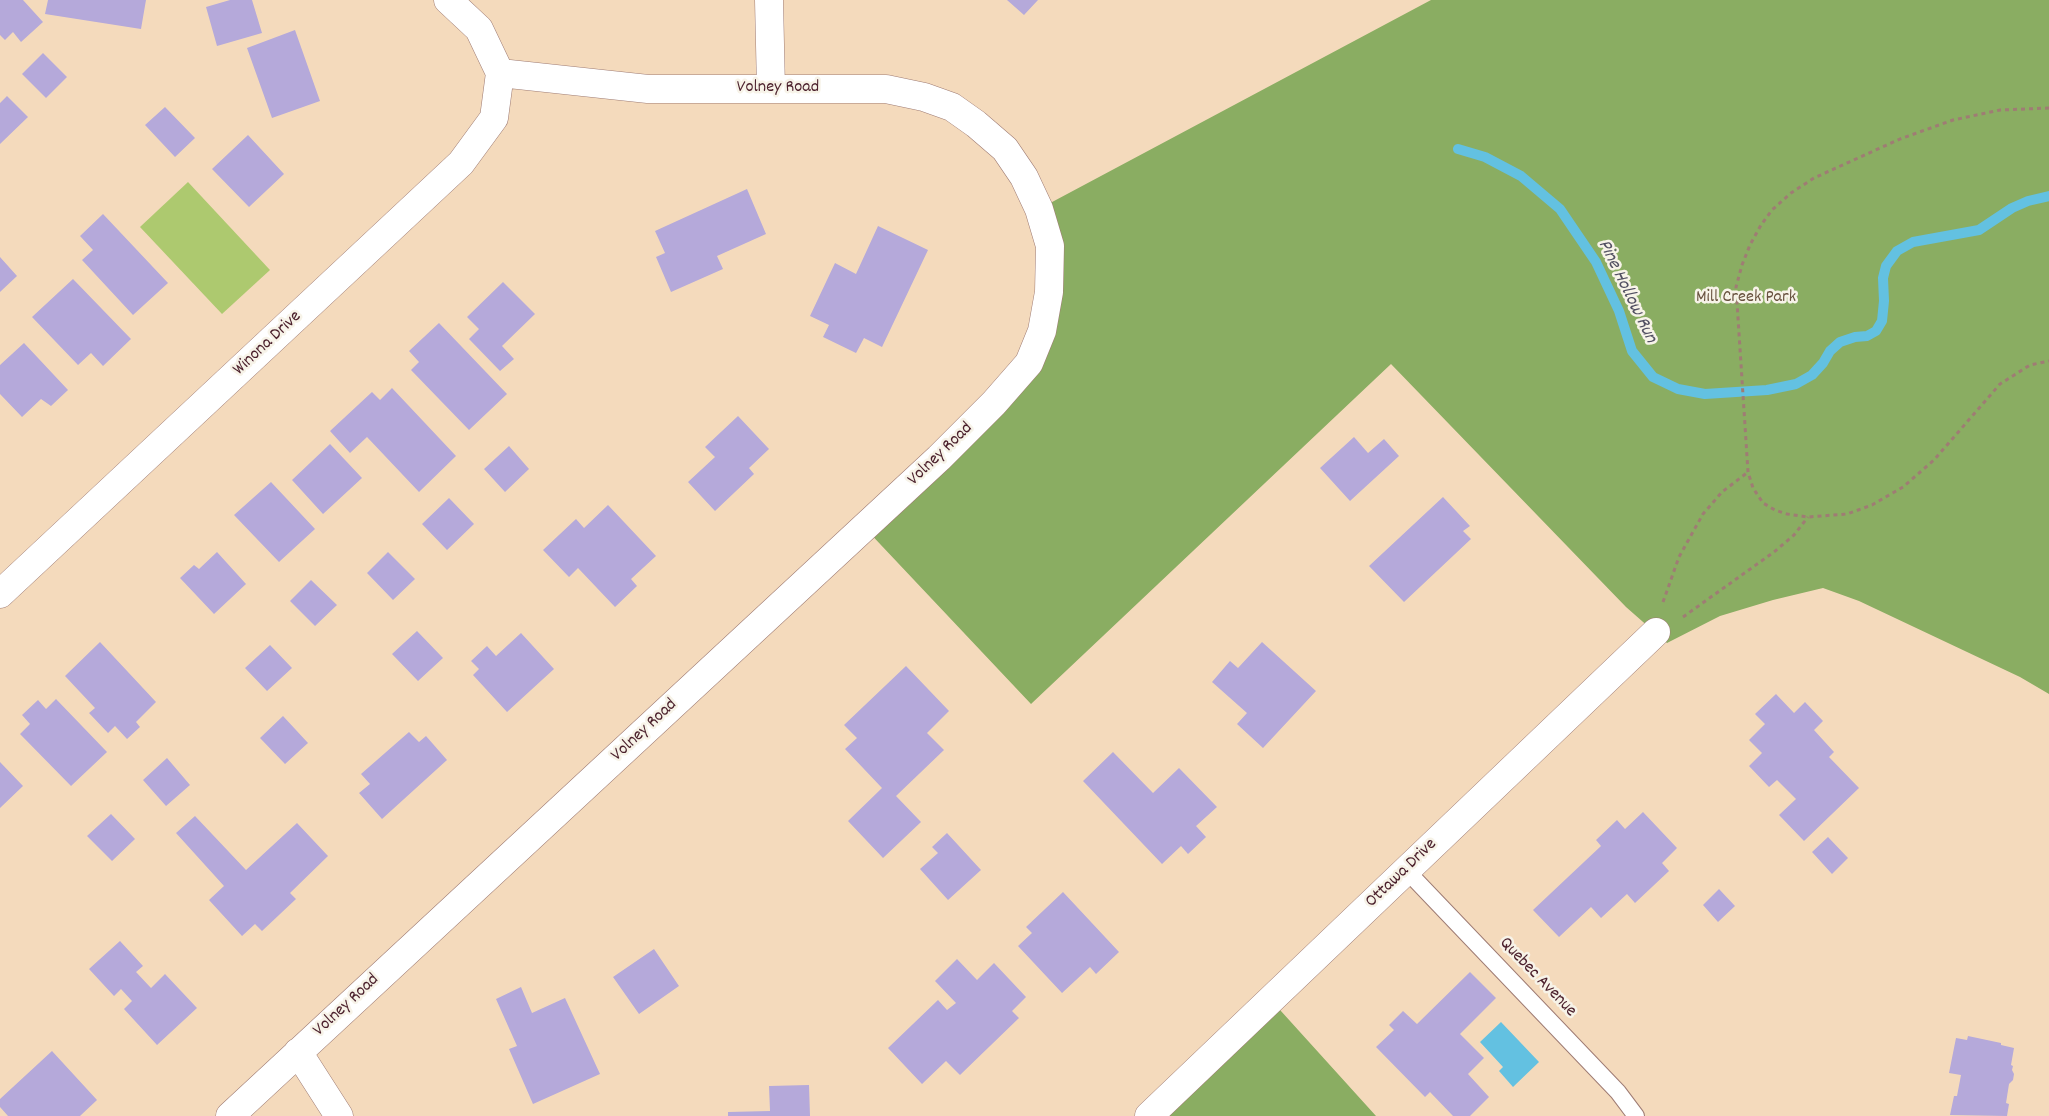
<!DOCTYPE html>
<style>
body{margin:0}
canvas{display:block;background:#f4dabc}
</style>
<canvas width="2049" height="1116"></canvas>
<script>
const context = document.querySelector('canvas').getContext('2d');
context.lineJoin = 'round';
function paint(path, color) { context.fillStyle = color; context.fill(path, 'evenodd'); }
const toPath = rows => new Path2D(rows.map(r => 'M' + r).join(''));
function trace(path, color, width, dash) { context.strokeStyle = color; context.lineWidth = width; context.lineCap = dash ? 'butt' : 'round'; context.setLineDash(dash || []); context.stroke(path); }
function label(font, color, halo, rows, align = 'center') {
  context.font = font + ' Dekko,sans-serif'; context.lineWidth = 5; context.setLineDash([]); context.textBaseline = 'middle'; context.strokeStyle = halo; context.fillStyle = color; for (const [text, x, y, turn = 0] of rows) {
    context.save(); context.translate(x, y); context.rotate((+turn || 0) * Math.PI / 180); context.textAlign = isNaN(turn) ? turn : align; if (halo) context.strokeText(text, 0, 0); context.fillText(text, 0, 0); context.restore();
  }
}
const green = toPath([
 [188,182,270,270,222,314,140,227]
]);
const forest = toPath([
 [1431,0,2049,0,2049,694,2020,677,1859,601,1823,588,1773,600,1720,616,1667,643,1626,607,1391,364,1031,704,864,527,1042,331,1039,209],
 [1271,1000,1376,1116,1150,1116]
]);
const water = toPath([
 [1501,1022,1539,1062,1513,1087,1499,1071,1503,1067,1480,1042]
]);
const stream = toPath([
 [1458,149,1485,157,1521,176,1560,209,1596,262,1619,311,1632,351,1653,377,1678,389,1705,394,1767,390,1796,384,1812,375,1823,363,1830,351,1840,342,1855,337,1867,336,1876,331,1882,321,1884,301,1883,278,1886,266,1897,251,1913,242,1979,230,2012,208,2028,201,2049,196]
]);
const building = toPath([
 [0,0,23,0,43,22,21,42,13,32,5,40,0,35],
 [48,0,146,0,141,29,45,14],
 [230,0,252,0,262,33,217,46,206,7],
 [1007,0,1038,0,1024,15],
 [295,30,320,101,272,118,247,48],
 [43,53,67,77,46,98,22,74],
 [7,96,28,117,0,144,0,103],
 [165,107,195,138,175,157,145,125],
 [248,135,284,174,249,207,212,169],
 [747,189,766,234,717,256,723,269,671,292,656,257,665,253,655,231],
 [103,214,168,283,133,315,82,260,93,250,80,236],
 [878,226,928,250,882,347,864,338,856,353,823,337,829,325,810,316,835,263,856,274],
 [0,257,17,276,0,292],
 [73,279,131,339,103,366,91,353,78,365,32,317],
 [503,282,535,314,502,346,514,359,500,371,469,339,479,329,467,317],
 [439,323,507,394,469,430,411,370,419,362,409,351],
 [24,343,68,390,51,406,41,399,22,417,0,394,0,365],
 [392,388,456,456,419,492,367,437,350,453,330,431,372,392,380,400],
 [738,416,769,449,749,468,754,474,715,511,688,482,715,457,705,447],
 [1354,437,1368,453,1384,439,1399,456,1350,501,1320,468],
 [330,444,362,478,323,514,292,480],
 [509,446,529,469,505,492,484,469],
 [271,482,315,529,279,562,234,515],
 [1443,497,1470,526,1463,531,1471,539,1404,602,1369,566],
 [449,498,474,524,447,550,422,524],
 [608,505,656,556,631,579,637,586,615,607,578,568,569,577,543,550,576,519,584,528],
 [217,552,246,584,214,614,180,578,194,565,199,569],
 [388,552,415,579,393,600,367,573],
 [311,580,337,605,315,626,290,601],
 [417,631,443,658,418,681,392,654],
 [521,633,554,669,507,712,473,675,479,669,471,661,487,646,496,656],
 [100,642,156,702,136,722,140,727,127,739,115,726,108,733,89,713,95,708,65,676],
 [1262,642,1316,691,1263,748,1237,724,1247,713,1212,682,1230,661,1238,668],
 [270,645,292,668,267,691,245,668],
 [906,666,949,711,927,733,944,750,896,796,921,822,883,858,848,821,882,788,845,749,857,738,844,725],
 [1776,694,1794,713,1805,702,1823,721,1814,730,1834,752,1829,757,1859,788,1804,841,1779,815,1796,799,1777,780,1769,787,1749,766,1762,753,1749,740,1765,724,1755,714],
 [56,699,107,752,71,786,20,734,30,724,22,715,38,700,46,709],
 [283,716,308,743,285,764,260,738],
 [409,732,419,742,426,736,447,760,382,819,359,793,370,784,361,774],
 [1113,752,1153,793,1179,768,1217,807,1196,826,1206,837,1188,854,1181,846,1162,864,1083,781],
 [167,758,190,785,166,806,143,780],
 [0,762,23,786,0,808],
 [1643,812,1677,848,1662,863,1669,871,1635,903,1627,894,1601,918,1591,907,1559,937,1533,910,1601,846,1596,840,1617,820,1625,829],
 [111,814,135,839,112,861,87,836],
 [195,816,246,870,297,823,328,856,290,893,296,899,262,931,255,924,242,936,209,900,224,886,176,833],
 [947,833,981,870,948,900,920,869,938,853,932,847],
 [1828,837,1848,858,1832,874,1812,852],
 [1719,889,1735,906,1718,922,1703,905],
 [1063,892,1119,952,1096,974,1090,967,1062,993,1018,946,1032,933,1026,927],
 [120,941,143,966,136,972,151,988,165,974,197,1008,157,1045,124,1009,132,1001,121,989,114,996,89,969],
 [654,949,679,986,639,1014,613,977],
 [957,959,977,980,994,963,1026,997,1012,1011,1019,1018,960,1075,946,1061,922,1084,888,1048,938,1000,947,1010,956,1003,935,981],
 [1470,972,1496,998,1460,1034,1484,1058,1468,1074,1489,1097,1470,1116,1453,1116,1430,1092,1425,1097,1376,1047,1394,1030,1389,1025,1403,1011,1417,1024],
 [521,987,532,1013,565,998,600,1074,533,1104,509,1049,517,1046,496,999],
 [1968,1036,2001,1043,2001,1045,2014,1048,2011,1065,2013,1066,2012,1070,2014,1074,2013,1080,2009,1084,2006,1103,2009,1104,2007,1116,1950,1115,1954,1096,1957,1096,1961,1075,1949,1073,1956,1038,1967,1040],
 [52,1051,97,1100,80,1116,8,1116,0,1107,0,1099],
 [809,1085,810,1116,728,1116,728,1112,770,1111,769,1086]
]);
const path = toPath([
 [2049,108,2000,110,1953,120,1900,139,1814,178,1791,193,1772,210,1761,225,1750,245,1742,265,1736,287,1748,472,1753,488,1763,503,1775,510,1787,514,1808,517,1847,514,1872,505,1903,487,1934,460,2000,384,2030,365,2049,361],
 [1663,602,1679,557,1703,514,1722,492,1748,472],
 [1683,617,1774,552,1794,535,1808,517]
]);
const lane = toPath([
 [1406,870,1618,1092,1636,1116]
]);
const street = toPath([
 [448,0,479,29,500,73],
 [769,0,771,89],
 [0,594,461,163,494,118,500,73],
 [298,1052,339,1116],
 [230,1116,939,458,994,403,1029,363,1042,331,1049,292,1050,246,1039,209,1024,177,1005,149,976,124,952,107,924,97,886,89,648,89,500,73],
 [1149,1116,1656,632]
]);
const streetNames = [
 ["Volney Road",778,89],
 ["Winona Drive",268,344,-43],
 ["Volney Road",941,455,-44],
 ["Volney Road",645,731,-43],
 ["Ottawa Drive",1402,874,-44],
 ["Quebec Avenue",1537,978,46],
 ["Volney Road",347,1006,-43]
];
const parkNames = [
 ["Mill Creek Park",1746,299]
];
const waterNames = [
 ["Pine Hollow Run",1626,292,64]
];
paint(green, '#adc96f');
paint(forest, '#8aad62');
paint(water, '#63c1e1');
trace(stream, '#63c1e1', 10);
paint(building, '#b5a9da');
trace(lane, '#9f7c74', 18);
trace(street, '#9f7c74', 29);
trace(path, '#9f7c74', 3, [4, 4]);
trace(lane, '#fff', 16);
trace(street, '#fff', 28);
label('18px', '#4a1f2b', '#f7f3e8', streetNames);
label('18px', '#68523f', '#f7f3e8', parkNames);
label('italic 19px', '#525062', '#f7f3e8', waterNames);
</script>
